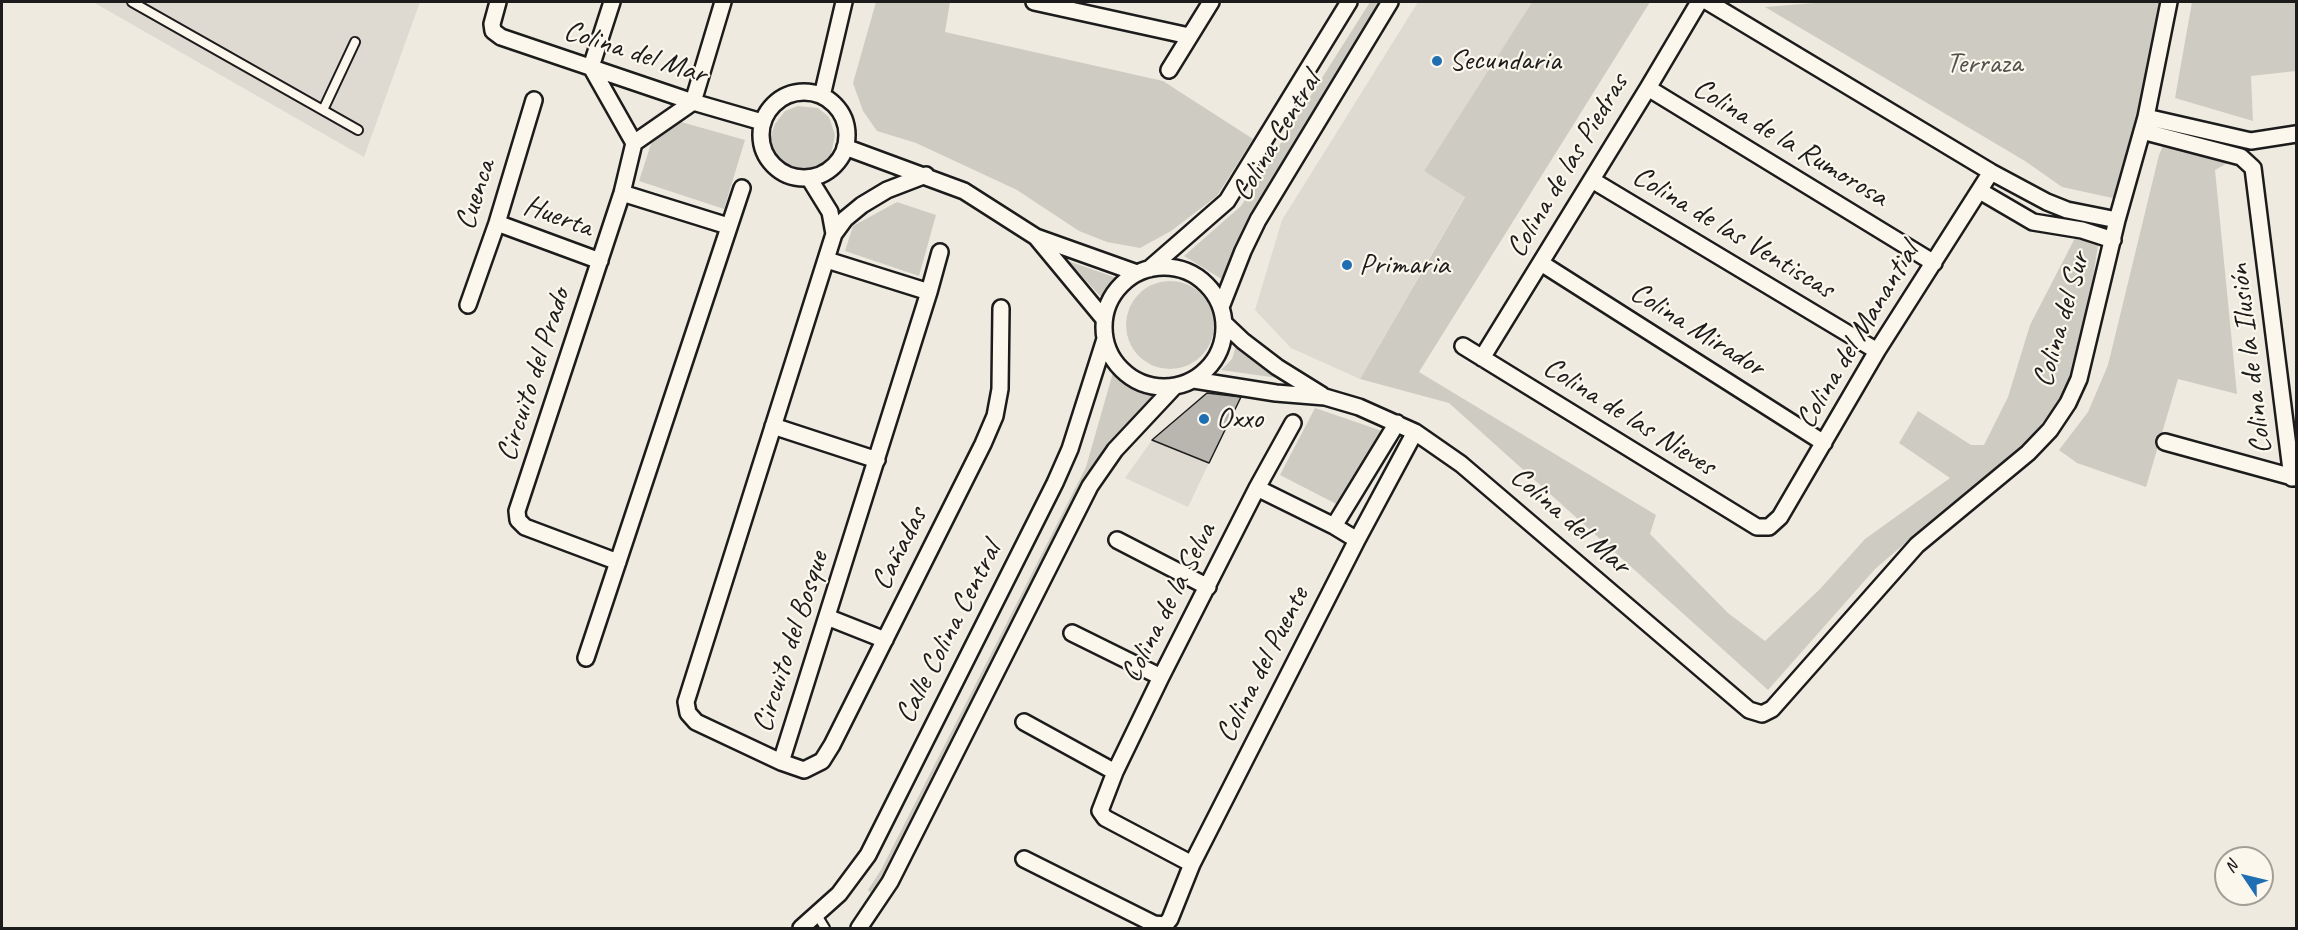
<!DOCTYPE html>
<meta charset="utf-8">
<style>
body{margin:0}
#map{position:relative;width:2298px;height:930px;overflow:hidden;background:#eeeadf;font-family:Caveat,sans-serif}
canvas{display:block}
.frame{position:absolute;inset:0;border:3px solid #1c1c1c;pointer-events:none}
.north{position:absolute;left:2214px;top:846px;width:60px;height:60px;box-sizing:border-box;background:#fbf7ec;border:2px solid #a29f99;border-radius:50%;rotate:305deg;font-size:16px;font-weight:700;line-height:24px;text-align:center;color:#1c1c1c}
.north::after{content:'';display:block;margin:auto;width:21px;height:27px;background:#1f6fb2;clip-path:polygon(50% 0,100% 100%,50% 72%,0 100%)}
</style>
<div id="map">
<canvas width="2298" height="930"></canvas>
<div class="frame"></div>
<div class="north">N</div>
</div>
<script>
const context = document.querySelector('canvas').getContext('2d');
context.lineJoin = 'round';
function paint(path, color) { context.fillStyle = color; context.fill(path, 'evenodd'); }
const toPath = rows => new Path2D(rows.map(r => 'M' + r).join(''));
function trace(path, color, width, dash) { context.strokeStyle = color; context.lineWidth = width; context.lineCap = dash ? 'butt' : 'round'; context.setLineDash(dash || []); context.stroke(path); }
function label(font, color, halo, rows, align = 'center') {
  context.font = font + ' Caveat,sans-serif'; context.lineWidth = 4.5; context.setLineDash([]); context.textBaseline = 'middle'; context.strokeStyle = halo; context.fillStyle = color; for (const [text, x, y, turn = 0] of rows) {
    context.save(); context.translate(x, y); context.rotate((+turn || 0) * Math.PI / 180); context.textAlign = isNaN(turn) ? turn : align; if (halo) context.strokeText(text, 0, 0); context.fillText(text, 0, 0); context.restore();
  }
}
const built = toPath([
 [93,2,420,2,364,157],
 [1418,2,1532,2,1424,171,1465,196,1360,379,1291,348,1255,310,1282,220],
 [1152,440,1209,463,1188,507,1125,478]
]);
const green = toPath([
 [876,2,950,2,945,32,1163,81,1253,139,1217,196,1171,231,1140,248,1107,242,1079,231,1017,190,916,143,877,131,863,111,853,83],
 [1370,2,1383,2,1253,211,1225,281,1184,256,1241,206],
 [1532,2,1650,2,1419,372,1656,515,1650,534,1728,613,1765,641,1820,589,1865,539,1950,478,1899,443,1918,411,1971,445,1984,445,2008,397,2030,325,2076,236,2098,245,2083,343,2063,397,2023,447,1951,504,1875,569,1768,690,1449,403,1360,379,1465,197,1424,171],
 [1827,2,2166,2,2141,117,2117,199,2062,187,2025,161,1765,7],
 [2192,2,2296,2,2296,71,2251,76,2253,121,2175,98],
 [798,106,818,108,829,117,835,135,831,154,819,167,810,172,783,165,772,153,770,139,775,124,785,111],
 [660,116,745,140,724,209,639,181],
 [2166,139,2233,160,2215,170,2237,394,2178,379,2146,487,2077,463,2059,450,2088,412,2108,365,2159,155],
 [897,202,936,215,919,276,845,251,853,226],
 [1068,261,1117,278,1108,287,1102,298],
 '1126 325a44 44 0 1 1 88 0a44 44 0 1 1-88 0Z',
 [1238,339,1285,379,1221,370,1232,359],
 [1114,369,1136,390,1158,394,1095,467,875,898,868,890,881,870,1086,467],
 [1315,408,1388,433,1344,508,1280,475]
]);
const building = toPath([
 [1207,393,1241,397,1209,463,1152,440,1207,393]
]);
const lane = toPath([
 [132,2,358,130],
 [323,110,355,42],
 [817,915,825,928]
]);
const street = toPath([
 [498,2,492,24,493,31,501,37,693,102,762,122],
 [612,2,591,67,634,143],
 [1034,2,1189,36],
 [1708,2,1991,172,2047,202,2067,210,2117,220],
 [1169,70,1211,2],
 [1648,88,1934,263],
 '761 135a43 43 0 1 1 86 0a43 43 0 1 1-86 0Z',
 [822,96,844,2],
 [2146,117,2251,141,2296,134],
 [2142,131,2241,157,2253,168,2292,478],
 [845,147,964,191,1036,237,1137,273],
 [926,175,887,190,862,205,845,219,834,234,686,702,688,713,696,722,781,762,804,770,822,761,832,745,983,444,995,416,1000,389,1001,308],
 [809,178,830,212,834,234],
 [1592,180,1877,351],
 [1980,191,2033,222,2082,230,2113,240],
 [622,193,728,226],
 [497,223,600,261],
 [1036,237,1104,319],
 [1541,263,1824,443],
 '1104 327a60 60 0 1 1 120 0a60 60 0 1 1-120 0Z',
 [1149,269,1227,201,1349,2],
 [929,292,940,252],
 [468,305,497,223,534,100],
 [1221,307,1243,251,1258,220,1390,2],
 [1224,323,1243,341,1277,367,1322,395],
 [1463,346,1757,527,1769,527,1780,517,1877,351,1991,172],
 [1482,358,1648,88,1699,2],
 [1194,380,1276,393,1325,397,1359,407,1415,432,1461,464,1749,710,1762,714,1772,709,1917,545,2028,453,2050,430,2068,403,2079,379,2117,220,2146,117,2169,2],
 [773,426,877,460],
 [2165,442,2296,478],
 [1257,488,1334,526,1357,540],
 [1334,526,1397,423],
 [1117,540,1208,587],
 [618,562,525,527,518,520,517,511,622,193,634,143,693,102,723,2],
 [827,617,885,640],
 [1072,633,1161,677],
 [586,658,742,188],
 [1024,722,1115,772],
 [781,762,929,292,827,260],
 [1024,859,1154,924,1165,925,1170,919,1192,864,1357,540,1415,432],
 [1192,864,1105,818,1100,811,1115,772,1161,677,1257,488,1293,423],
 [801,928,839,894,868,855,1055,483,1070,449,1105,339],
 [859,928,890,882,1090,486,1115,450,1174,387]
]);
const markers = [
 [1437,61,6,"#1f6fb2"],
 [1347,265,6,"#1f6fb2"],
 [1204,419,6,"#1f6fb2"]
];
const streetNames = [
 ["Colina del Mar",635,53,18],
 ["Colina Central",1277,137,-59],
 ["Colina de la Rumorosa",1790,143,31],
 ["Colina de las Piedras",1568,166,-59],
 ["Cuenca",476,195,-72],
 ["Huerta",558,217,20],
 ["Colina de las Ventiscas",1733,233,31],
 ["Colina del Sur",2062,320,-74],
 ["Colina Mirador",1697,330,32],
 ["Colina del Manantial",1858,336,-59],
 ["Colina de la Ilusión",2251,359,-97],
 ["Circuito del Prado",534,375,-72],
 ["Colina de las Nieves",1629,417,32],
 ["Colina del Mar",1570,521,41],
 ["Cañadas",900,549,-63],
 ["Colina de la Selva",1169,603,-63],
 ["Calle Colina Central",949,633,-63],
 ["Circuito del Bosque",791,642,-72],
 ["Colina del Puente",1263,665,-63]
];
const poiNames = [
 ["Secundaria",1449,61],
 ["Primaria",1359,265],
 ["Oxxo",1216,419]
];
const parkNames = [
 ["Terraza",1984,64]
];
paint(built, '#dedad1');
paint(green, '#ceccc2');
paint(building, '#b9b6af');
trace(building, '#1c1c1c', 1.5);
trace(lane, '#1c1c1c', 12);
trace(street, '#1c1c1c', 20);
trace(lane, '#fbf7ec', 8);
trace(street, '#fbf7ec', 15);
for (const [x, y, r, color] of markers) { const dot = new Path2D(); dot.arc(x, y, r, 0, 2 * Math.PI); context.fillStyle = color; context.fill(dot); trace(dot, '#fbf7ec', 2); }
label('30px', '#1c1c1c', '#fbf7ec', streetNames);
label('30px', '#1c1c1c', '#fbf7ec', poiNames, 'left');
label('30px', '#51514e', '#fbf7ec', parkNames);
</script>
